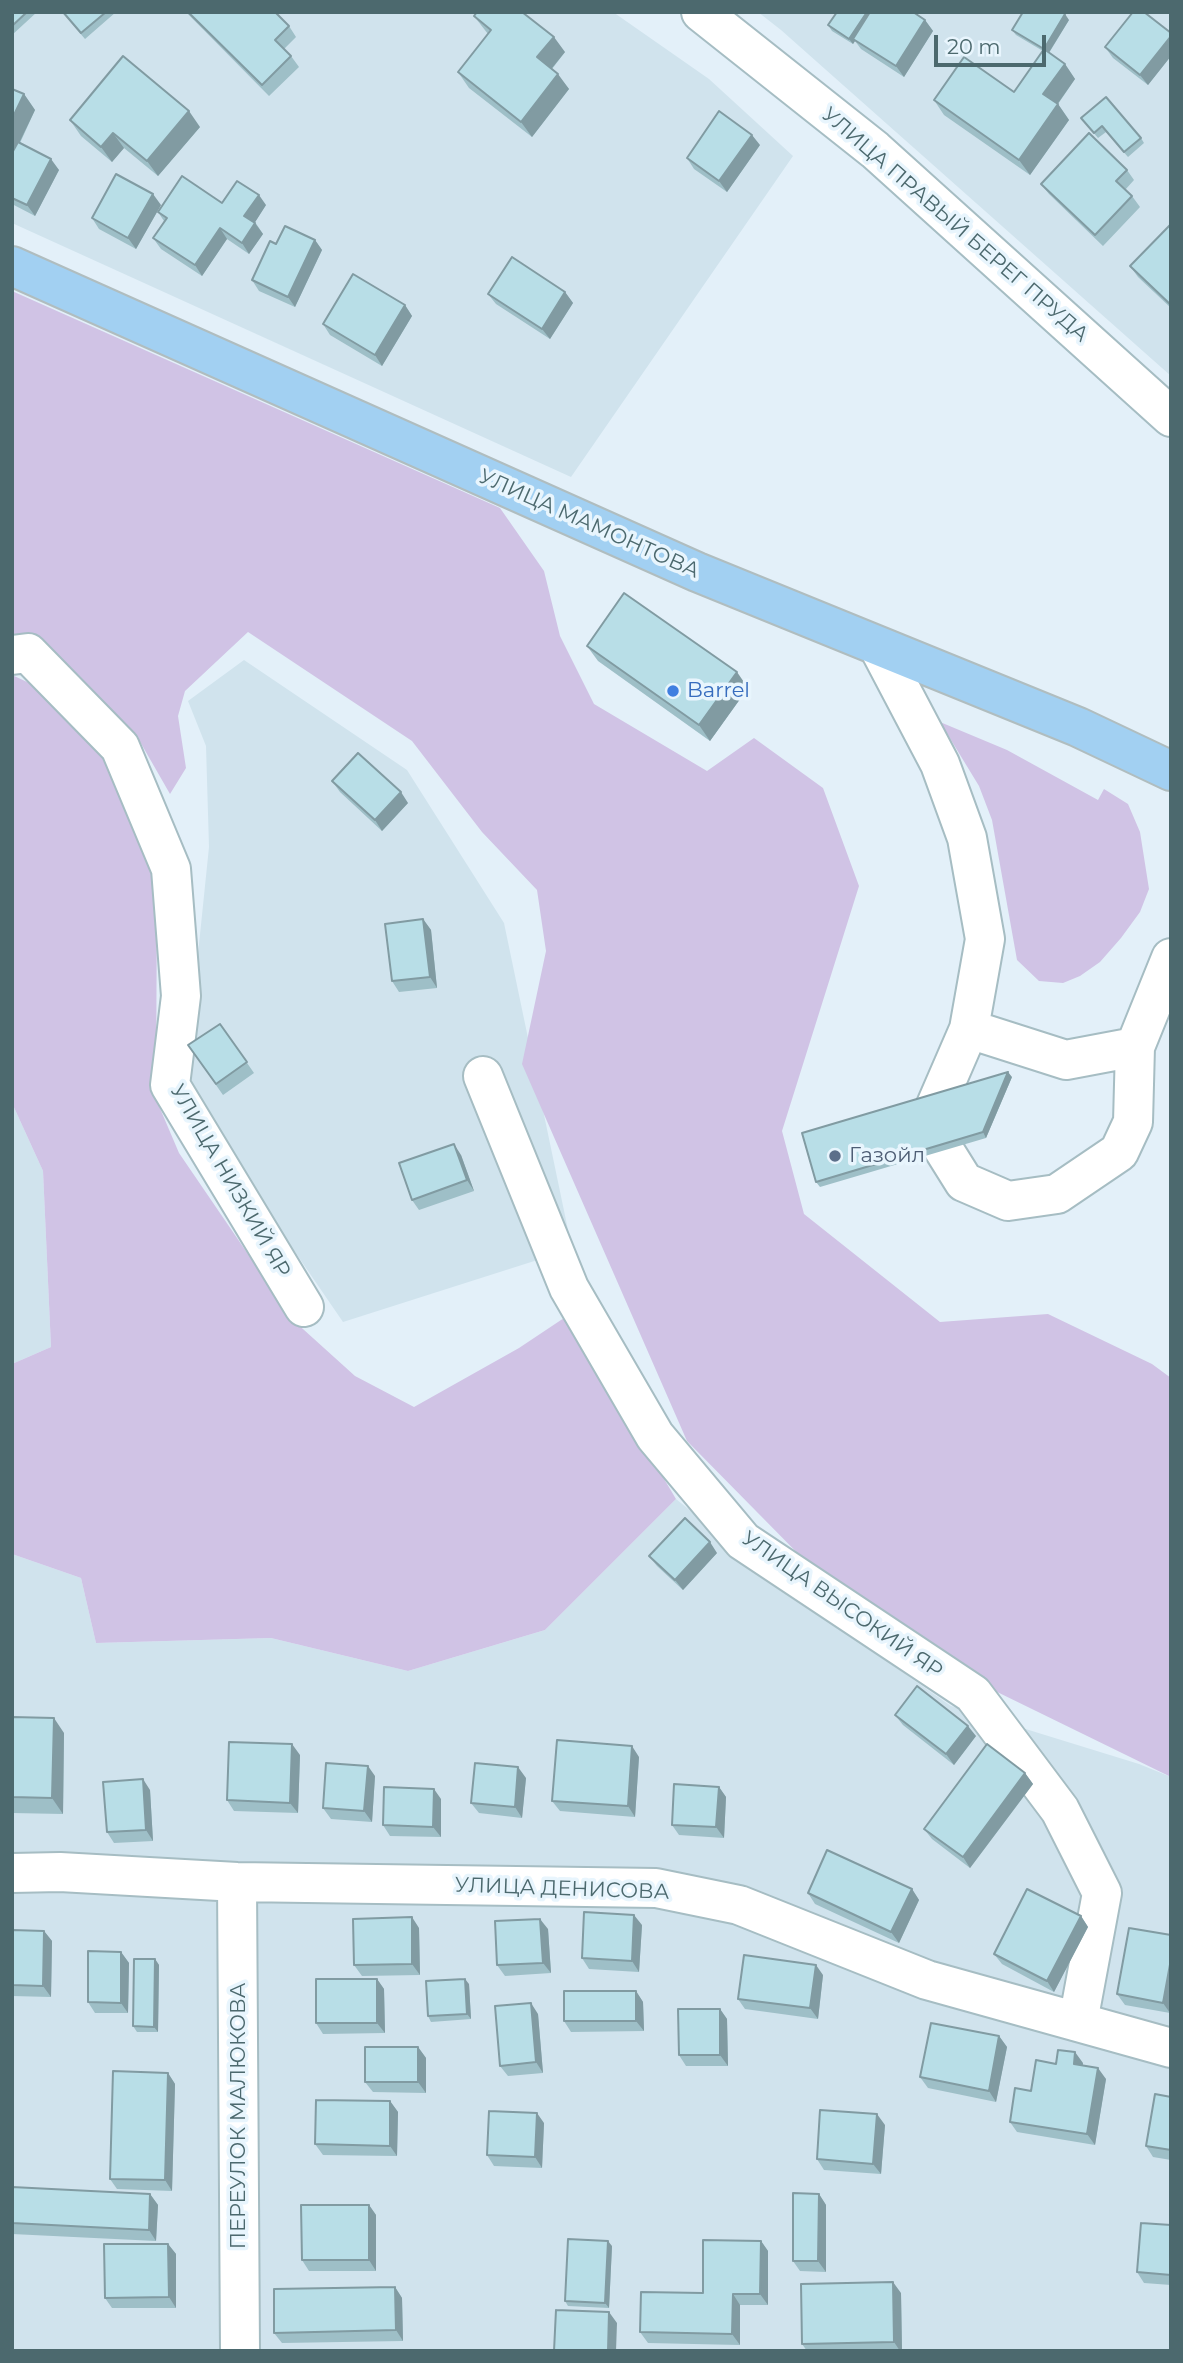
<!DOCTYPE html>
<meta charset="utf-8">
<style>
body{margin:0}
#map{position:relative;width:1183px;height:2363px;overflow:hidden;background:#e3f0f9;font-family:Montserrat,sans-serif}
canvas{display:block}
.frame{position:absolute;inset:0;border:14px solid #4c696e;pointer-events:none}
.scale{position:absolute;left:934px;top:35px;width:112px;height:32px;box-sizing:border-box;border:4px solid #4c696e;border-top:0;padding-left:9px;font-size:21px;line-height:24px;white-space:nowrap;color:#4c696e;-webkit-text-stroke:5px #e8f5fd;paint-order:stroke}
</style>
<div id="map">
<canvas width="1183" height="2363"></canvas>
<div class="frame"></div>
<div class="scale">20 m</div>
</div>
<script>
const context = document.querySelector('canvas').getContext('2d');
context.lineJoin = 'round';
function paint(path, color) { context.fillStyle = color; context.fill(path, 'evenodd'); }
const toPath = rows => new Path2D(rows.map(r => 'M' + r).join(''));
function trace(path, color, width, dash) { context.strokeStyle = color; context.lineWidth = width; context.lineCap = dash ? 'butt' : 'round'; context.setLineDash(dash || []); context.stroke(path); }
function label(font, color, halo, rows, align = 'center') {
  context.font = font + ' Montserrat,sans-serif'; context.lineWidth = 7; context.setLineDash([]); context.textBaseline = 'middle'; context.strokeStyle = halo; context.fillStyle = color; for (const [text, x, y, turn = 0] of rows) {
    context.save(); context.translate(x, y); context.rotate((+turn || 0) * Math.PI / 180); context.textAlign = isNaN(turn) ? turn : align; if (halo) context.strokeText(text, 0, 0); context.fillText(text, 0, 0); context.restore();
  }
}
const residential = toPath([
 [12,12,613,12,709,79,793,156,571,477,12,223],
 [758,12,1171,12,1171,376,781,30],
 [244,660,407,770,504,923,572,1249,343,1322,184,1090,209,847,206,746,188,701],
 [12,1103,43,1171,51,1347,12,1364],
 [676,1499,805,1604,951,1706,1139,1764,1171,1777,1171,2351,12,2351,12,1554,81,1578,96,1643,271,1638,408,1671,545,1630]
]);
const green = toPath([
 [12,291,500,508,544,571,560,636,594,704,707,771,754,738,823,788,859,886,782,1131,804,1214,940,1322,1048,1314,1152,1364,1171,1378,1171,1777,989,1688,824,1580,687,1441,522,1064,546,951,537,890,482,832,412,741,248,632,185,691,178,716,186,768,170,794,135,733,37,638,12,639],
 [12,675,51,693,104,760,157,880,156,1099,179,1153,293,1320,355,1376,414,1407,519,1348,567,1316,676,1499,545,1630,408,1671,271,1638,96,1643,81,1578,12,1554,12,1364,51,1347,43,1171,12,1103],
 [940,722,1007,750,1098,800,1104,789,1128,804,1140,832,1149,889,1140,912,1121,938,1100,962,1080,976,1063,983,1039,981,1017,960,992,820,979,786]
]);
const minor = toPath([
 [701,12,875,150,1171,417],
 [879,648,940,764,967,838,985,939,969,1029,1066,1060,1135,1047,1171,958],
 [12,655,28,653,120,747,171,869,181,996,170,1085,304,1307],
 [969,1029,933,1112,939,1142,964,1182,1008,1201,1057,1194,1119,1152,1133,1122,1135,1047],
 [483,1076,569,1288,655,1436,743,1541,973,1694,1060,1810,1102,1893,1078,2022],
 [12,1873,60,1872,237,1882,656,1888,739,1905,927,1980,1171,2048],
 [237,1882,240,2351]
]);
const major = toPath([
 [12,266,697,572,1078,727,1171,771]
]);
const wall = toPath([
 [12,12,37,12,12,35],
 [62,12,116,12,85,39],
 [186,12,275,12,289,26,296,37,284,49,291,56,299,67,269,96],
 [474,16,565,52,552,69,569,89,532,137,469,88,458,72,488,34],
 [925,20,933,31,904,77,861,49,855,41,853,44,832,31,828,25],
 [1069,20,1049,53,1065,64,1075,79,1058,104,1069,120,1030,175,944,115,934,100,1014,92,1043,51,1016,35,1012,30],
 [1171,33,1171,56,1148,85,1113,58,1105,47],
 [12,89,24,94,35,110,20,143,59,170,35,216,12,204],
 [1081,118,1141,138,1144,143,1128,157,1106,132,1098,138],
 [70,120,200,127,158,176,124,148,112,162,81,136],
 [760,145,727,192,694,169,687,158],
 [1127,170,1134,180,1125,190,1132,196,1140,207,1103,246,1049,194,1041,184],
 [222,203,266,205,255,222,263,234,249,254,227,239,202,276,161,249,153,238,164,221,158,212],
 [161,205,136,249,99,229,92,218],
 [1171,224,1171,308,1138,277,1130,266],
 [315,240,322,250,295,307,259,291,252,280,276,244],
 [565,292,573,303,550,339,496,304,488,294],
 [405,305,412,316,382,366,330,335,323,324],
 [587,646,748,688,710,741,598,661],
 [332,781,408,803,382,831,340,792],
 [423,919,431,930,437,988,399,992,392,981],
 [220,1024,254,1073,223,1095,188,1045],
 [1012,1077,986,1138,820,1187,816,1182],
 [461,1155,474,1191,419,1210,412,1200],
 [717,1553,683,1590,657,1566,649,1556],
 [895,1715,976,1736,954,1765,903,1725],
 [12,1717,64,1733,63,1814,12,1813],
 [300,1755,298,1813,234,1811,227,1800],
 [639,1757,635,1817,560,1811,552,1801],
 [1025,1773,1033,1784,970,1868,932,1839,924,1829],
 [375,1776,372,1822,331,1819,323,1808],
 [526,1778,522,1818,479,1813,471,1803],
 [719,1787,726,1797,724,1838,679,1835,672,1825],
 [150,1790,153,1841,114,1843,107,1832],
 [441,1799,441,1837,390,1836,383,1825],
 [912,1889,919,1900,899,1943,815,1904,808,1893],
 [1081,1916,1088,1927,1054,1992,1002,1964,994,1954],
 [642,1925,639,1972,589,1969,582,1958],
 [419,1928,420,1975,362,1976,354,1965],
 [548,1929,551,1973,505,1976,497,1965],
 [12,1930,44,1931,52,1941,51,1997,12,1996],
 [1171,1935,1170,2013,1125,2005,1117,1994],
 [121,1952,129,1963,128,2013,95,2013,88,2002],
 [155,1959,159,1965,158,2032,137,2032,133,2026],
 [823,1975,818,2019,745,2009,738,1999],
 [377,1979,384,1989,385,2033,323,2034,316,2023],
 [469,1984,471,2019,431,2022,428,2016],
 [636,1991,643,2002,644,2031,571,2032,564,2021],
 [720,2009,727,2019,728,2066,686,2066,679,2055],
 [538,2014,543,2073,508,2076,500,2066],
 [999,2036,1007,2047,996,2102,928,2088,920,2077],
 [418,2047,426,2058,426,2093,373,2092,365,2082],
 [1083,2063,1083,2066,1106,2079,1095,2145,1017,2132,1010,2122,1056,2064],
 [168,2073,175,2084,172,2191,117,2189,110,2179],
 [1171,2097,1171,2160,1153,2157,1146,2146],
 [390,2101,398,2112,397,2156,323,2155,315,2144],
 [544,2123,542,2168,494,2166,487,2155],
 [885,2125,881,2174,824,2170,817,2159],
 [12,2187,150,2194,158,2205,156,2241,12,2234],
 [819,2194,826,2205,826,2272,800,2271,793,2261],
 [369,2205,376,2215,376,2271,309,2271,302,2260],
 [1171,2225,1171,2285,1144,2283,1137,2272],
 [761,2241,768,2251,768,2305,740,2305,740,2345,648,2343,640,2332,703,2293],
 [168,2244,176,2254,176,2308,112,2308,105,2298],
 [612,2246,609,2308,568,2306,565,2301],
 [395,2287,402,2298,403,2341,282,2343,274,2333],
 [901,2293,902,2351,807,2351,802,2344]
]);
const shadedWall = toPath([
 [867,12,874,12,853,39,855,41,853,44,849,39],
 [1065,14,1069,20,1048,54,1044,49],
 [925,20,933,31,904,77,896,66],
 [1171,36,1171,56,1148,85,1140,75],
 [554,37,565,52,548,73,537,57],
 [1065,64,1075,79,1054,109,1043,94],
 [558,74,569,89,532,137,521,122],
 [24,94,35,110,12,158,12,119],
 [1058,104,1069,120,1030,175,1019,160],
 [189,111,200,127,158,176,147,161],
 [113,133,124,148,112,162,101,147],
 [752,135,760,145,727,192,719,181],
 [51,159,59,170,35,216,27,205],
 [153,194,161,205,136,249,128,238],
 [259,195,266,205,252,227,244,216],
 [255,223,263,234,249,254,242,243],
 [220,228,227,239,202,276,195,265],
 [315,240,322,250,295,307,288,297],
 [565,292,573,303,550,339,542,329],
 [405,305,412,316,382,366,375,355],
 [737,672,748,688,710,741,699,725],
 [401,792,408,803,382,831,375,820],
 [423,919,431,930,437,988,430,977],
 [1008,1072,1012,1077,986,1138,983,1132],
 [454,1144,461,1155,474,1191,467,1180],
 [710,1542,717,1553,683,1590,675,1580],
 [54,1718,64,1733,63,1814,52,1798],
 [968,1726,976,1736,954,1765,946,1754],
 [292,1744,300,1755,298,1813,290,1803],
 [632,1746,639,1757,635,1817,628,1806],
 [368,1766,375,1776,372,1822,364,1811],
 [518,1767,526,1778,522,1818,515,1807],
 [1025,1773,1033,1784,970,1868,963,1857],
 [143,1779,150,1790,153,1841,146,1830],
 [719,1787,726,1797,724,1838,716,1827],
 [434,1789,441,1799,441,1837,433,1827],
 [912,1889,919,1900,899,1943,891,1932],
 [634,1915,642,1925,639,1972,632,1961],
 [1081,1916,1088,1927,1054,1992,1047,1981],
 [412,1917,419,1928,420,1975,412,1964],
 [540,1919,548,1929,551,1973,543,1963],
 [44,1931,52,1941,51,1997,43,1986],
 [121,1952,129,1963,128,2013,121,2003],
 [155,1959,159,1965,158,2032,154,2027],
 [1171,1959,1171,2011,1170,2013,1163,2003],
 [816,1965,823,1975,818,2019,810,2008],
 [377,1979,384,1989,385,2033,377,2023],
 [465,1979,469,1984,471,2019,467,2014],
 [636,1991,643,2002,644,2031,636,2021],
 [531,2003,538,2014,543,2073,536,2062],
 [720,2009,727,2019,728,2066,720,2055],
 [999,2036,1007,2047,996,2102,989,2091],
 [418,2047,426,2058,426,2093,418,2082],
 [1075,2052,1083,2063,1081,2075,1074,2064],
 [1098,2068,1106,2079,1095,2145,1087,2134],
 [168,2073,175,2084,172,2191,165,2180],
 [390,2101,398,2112,397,2156,390,2146],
 [537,2113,544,2123,542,2168,535,2157],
 [877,2114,885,2125,881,2174,873,2164],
 [150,2194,158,2205,156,2241,149,2230],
 [819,2194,826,2205,826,2272,818,2261],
 [369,2205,376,2215,376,2271,369,2260],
 [608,2241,612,2246,609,2308,605,2303],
 [761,2241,768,2251,768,2305,760,2294],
 [168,2244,176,2254,176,2308,169,2297],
 [893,2282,901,2293,902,2351,900,2351,894,2342],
 [395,2287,402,2298,403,2341,396,2330],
 [733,2294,740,2305,740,2345,732,2334],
 [609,2312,617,2323,616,2351,608,2351]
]);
const building = toPath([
 [12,12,27,12,12,26,12,12],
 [63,12,106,12,81,33,63,12],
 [188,12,275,12,289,26,275,40,291,56,262,85,188,12],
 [477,12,522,12,554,37,537,57,558,74,521,122,458,72,491,30,474,16,477,12],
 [837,12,867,12,849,39,828,25,837,12],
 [870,12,913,12,925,20,896,66,853,39,870,12],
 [1023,12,1062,12,1065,14,1044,49,1012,30,1023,12],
 [1133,12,1144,12,1171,33,1171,36,1140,75,1105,47,1133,12],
 [1044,49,1065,64,1043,94,1058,104,1019,160,934,100,964,57,1014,92,1044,49],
 [123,56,189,111,147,161,113,133,101,147,70,120,123,56],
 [12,89,24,94,12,119,12,89],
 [1106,97,1141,138,1124,152,1102,126,1094,133,1081,118,1106,97],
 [719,111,752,135,719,181,687,158,719,111],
 [1089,133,1127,170,1116,181,1132,196,1095,235,1041,184,1089,133],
 [18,142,51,159,27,205,12,198,12,153,18,142],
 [116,174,153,194,128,238,92,218,116,174],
 [182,176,222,203,237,181,259,195,244,216,255,223,242,243,220,228,195,265,153,238,167,218,158,212,182,176],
 [1171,224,1171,305,1130,266,1171,224],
 [285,226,315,240,288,297,252,280,270,241,276,244,285,226],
 [512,257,565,292,542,329,488,294,512,257],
 [353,274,405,305,375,355,323,324,353,274],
 [624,593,737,672,699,725,587,646,624,593],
 [358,753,401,792,375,820,332,781,358,753],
 [423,919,430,977,392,981,385,924,423,919],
 [220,1024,247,1062,216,1084,188,1045,220,1024],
 [1008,1072,983,1132,816,1182,802,1133,1008,1072],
 [454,1144,467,1180,412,1200,399,1163,454,1144],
 [685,1518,710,1542,675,1580,649,1556,685,1518],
 [917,1686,968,1726,946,1754,895,1715,917,1686],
 [12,1717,54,1718,52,1798,12,1797,12,1717],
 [557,1740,632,1746,628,1806,552,1801,557,1740],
 [229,1742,292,1744,290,1803,227,1800,229,1742],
 [987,1744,1025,1773,963,1857,924,1829,987,1744],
 [326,1763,368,1766,364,1811,323,1808,326,1763],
 [475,1763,518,1767,515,1807,471,1803,475,1763],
 [143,1779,146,1830,107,1832,103,1782,143,1779],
 [674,1784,719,1787,716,1827,672,1825,674,1784],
 [384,1787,434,1789,433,1827,383,1825,384,1787],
 [827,1850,912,1889,891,1932,808,1893,827,1850],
 [1027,1889,1081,1916,1047,1981,994,1954,1027,1889],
 [584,1912,634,1915,632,1961,582,1958,584,1912],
 [412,1917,412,1964,354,1965,353,1919,412,1917],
 [540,1919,543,1963,497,1965,495,1921,540,1919],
 [1129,1928,1171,1935,1171,1959,1163,2003,1117,1994,1129,1928],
 [12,1930,44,1931,43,1986,12,1985,12,1930],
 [88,1951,121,1952,121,2003,88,2002,88,1951],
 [744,1955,816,1965,810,2008,738,1999,744,1955],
 [134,1959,155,1959,154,2027,133,2026,134,1959],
 [316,1979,377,1979,377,2023,316,2023,316,1979],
 [465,1979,467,2014,428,2016,426,1981,465,1979],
 [564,1991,636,1991,636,2021,564,2021,564,1991],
 [531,2003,536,2062,500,2066,495,2006,531,2003],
 [678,2009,720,2009,720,2055,679,2055,678,2009],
 [931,2023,999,2036,989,2091,920,2077,931,2023],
 [365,2047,418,2047,418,2082,365,2082,365,2047],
 [1058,2050,1075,2052,1074,2064,1098,2068,1087,2134,1010,2122,1015,2088,1031,2091,1036,2060,1056,2064,1058,2050],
 [113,2071,168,2073,165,2180,110,2179,113,2071],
 [1155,2094,1171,2097,1171,2150,1146,2146,1155,2094],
 [316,2100,390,2101,390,2146,315,2144,316,2100],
 [820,2110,877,2114,873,2164,817,2159,820,2110],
 [489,2111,537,2113,535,2157,487,2155,489,2111],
 [12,2187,150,2194,149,2230,12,2223,12,2187],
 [793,2193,819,2194,818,2261,793,2261,793,2193],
 [301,2205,369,2205,369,2260,302,2260,301,2205],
 [1141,2223,1171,2225,1171,2275,1137,2272,1141,2223],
 [568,2239,608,2241,605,2303,565,2301,568,2239],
 [703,2240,761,2241,760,2294,733,2294,732,2334,640,2332,641,2292,703,2293,703,2240],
 [104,2244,168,2244,169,2297,105,2298,104,2244],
 [893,2282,894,2342,802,2344,801,2284,893,2282],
 [395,2287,396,2330,274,2333,274,2289,395,2287],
 [556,2310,609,2312,608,2351,554,2351,556,2310]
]);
const markers = [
 [673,691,7,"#3f7fe0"],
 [835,1156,7,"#5c6f8a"]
];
const streetNames = [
 ["УЛИЦА ПРАВЫЙ БЕРЕГ ПРУДА",955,225,41],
 ["УЛИЦА МАМОНТОВА",589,524,24],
 ["УЛИЦА НИЗКИЙ ЯР",230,1181,60],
 ["УЛИЦА ВЫСОКИЙ ЯР",842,1605,35],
 ["УЛИЦА ДЕНИСОВА",562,1889,2],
 ["ПЕРЕУЛОК МАЛЮКОВА",239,2116,-90]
];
const shopNames = [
 ["Barrel",687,691]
];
const serviceNames = [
 ["Газойл",849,1156]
];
paint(residential, '#d0e3ed');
paint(green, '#d0c3e5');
trace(minor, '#a6bdc3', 42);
trace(major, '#b0bdbf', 42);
trace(minor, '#fff', 38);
trace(major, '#a2d0f2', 38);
paint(wall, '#9ebfc7');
paint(shadedWall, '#819ba2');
paint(building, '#b8dee7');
trace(building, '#819ba2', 2);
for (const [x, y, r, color] of markers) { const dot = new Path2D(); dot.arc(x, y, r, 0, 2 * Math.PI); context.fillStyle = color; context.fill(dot); trace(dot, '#e8f5fd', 2.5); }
label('21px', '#4c696e', '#e8f5fd', streetNames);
label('21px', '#366cbe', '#e8f5fd', shopNames, 'left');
label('21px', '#4e5e75', '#e8f5fd', serviceNames, 'left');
</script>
